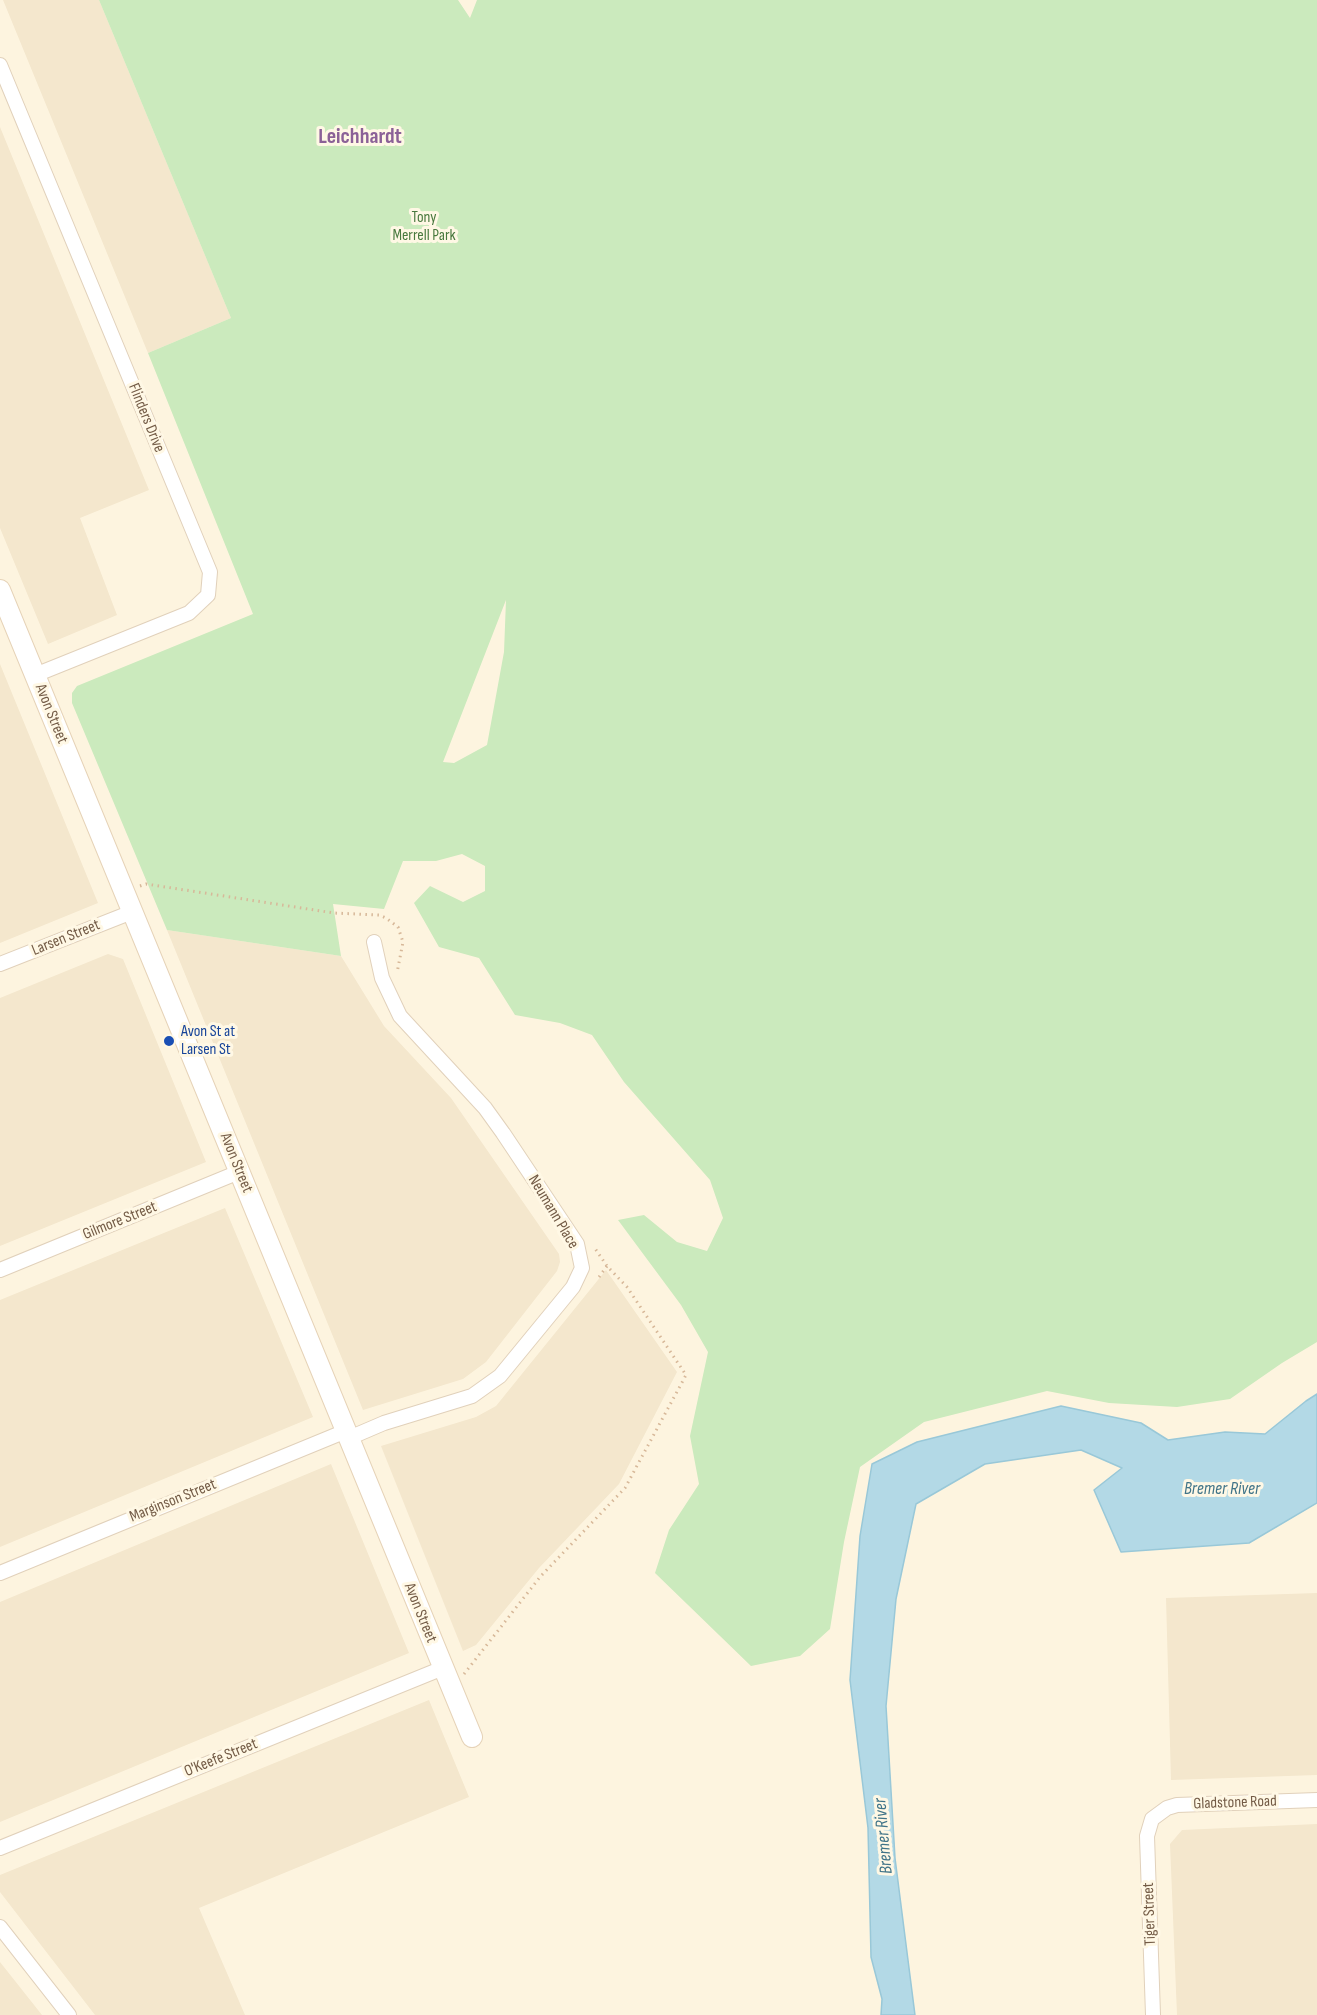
<!DOCTYPE html>
<style>
body{margin:0}
canvas{display:block;background:#fdf4df}
</style>
<canvas width="1317" height="2015"></canvas>
<script>
const context = document.querySelector('canvas').getContext('2d');
context.lineJoin = 'round';
function paint(path, color) { context.fillStyle = color; context.fill(path, 'evenodd'); }
const toPath = rows => new Path2D(rows.map(r => 'M' + r).join(''));
function trace(path, color, width, dash) { context.strokeStyle = color; context.lineWidth = width; context.lineCap = dash ? 'butt' : 'round'; context.setLineDash(dash || []); context.stroke(path); }
function label(font, color, halo, rows, align = 'center') {
  context.font = font + ' "Sofia Sans Condensed",sans-serif'; context.lineWidth = 6; context.setLineDash([]); context.textBaseline = 'middle'; context.strokeStyle = halo; context.fillStyle = color; for (const [text, x, y, turn = 0] of rows) {
    context.save(); context.translate(x, y); context.rotate((+turn || 0) * Math.PI / 180); context.textAlign = isNaN(turn) ? turn : align; if (halo) context.strokeText(text, 0, 0); context.fillText(text, 0, 0); context.restore();
  }
}
const residential = toPath([
 [3,0,99,0,231,318,148,353],
 [0,127,149,490,80,518,117,615,48,644,0,528],
 [0,664,98,903,0,943],
 [167,930,341,956,384,1026,451,1098,559,1254,560,1262,557,1271,486,1362,463,1379,363,1410],
 [108,954,123,959,206,1162,0,1246,0,998],
 [225,1208,313,1417,0,1547,0,1300],
 [606,1270,677,1372,619,1484,539,1568,476,1645,463,1651,381,1446,476,1417,496,1406],
 [331,1464,409,1653,0,1822,0,1602],
 [1317,1593,1317,1775,1171,1780,1166,1598],
 [429,1700,469,1797,199,1908,245,2015,95,2015,0,1892,0,1875],
 [1317,1824,1317,2015,1177,2015,1170,1844,1182,1830],
 [0,1962,42,2015,0,2015]
]);
const green = toPath([
 [99,0,458,0,470,18,477,0,1317,0,1317,1342,1282,1363,1230,1399,1177,1407,1109,1403,1047,1391,924,1422,860,1467,844,1542,830,1629,800,1656,751,1666,655,1573,669,1530,699,1484,690,1436,708,1352,681,1305,618,1220,644,1215,677,1242,707,1251,723,1218,710,1180,624,1082,592,1035,560,1023,515,1015,479,958,439,947,414,903,430,886,463,902,485,891,485,866,462,854,436,861,403,861,384,909,333,904,341,956,167,930,72,703,72,693,77,686,253,614,148,353,231,318],
 [506,600,504,652,487,745,454,763,443,762]
]);
const water = toPath([
 [1317,1394,1317,1503,1249,1543,1121,1552,1094,1490,1122,1468,1081,1450,985,1464,916,1504,896,1599,886,1706,895,1858,915,2015,881,2015,882,1999,871,1957,868,1828,850,1680,860,1536,872,1464,917,1442,1061,1406,1141,1423,1168,1440,1225,1432,1265,1434,1306,1401,1317,1394]
]);
const path = toPath([
 [140,886,146,884,334,913,379,915,386,918,398,927,403,942,397,973],
 [599,1277,607,1266],
 [464,1674,540,1577,625,1488,686,1375,627,1287,607,1266,594,1247]
]);
const street = toPath([
 [0,65,210,572,208,595,189,613,35,675],
 [0,964,132,912],
 [0,1270,239,1172],
 [349,1438,384,1423,472,1396,500,1376,573,1287,582,1268,577,1244,503,1133,485,1108,400,1016,382,978,374,942],
 [0,1573,346,1431],
 [0,1848,443,1668],
 [0,1927,69,2015],
 [1153,2015,1147,1836,1152,1819,1167,1808,1177,1805,1317,1800]
]);
const secondary = toPath([
 [0,590,472,1737]
]);
const markers = [
 [169,1041,6,"#1a4fb4"]
];
const parkNames = [
 ["Tony",424,218],
 ["Merrell Park",424,236]
];
const streetNames = [
 ["Flinders Drive",146,418,68],
 ["Avon Street",51,714,68],
 ["Larsen Street",66,938,-22],
 ["Avon Street",236,1163,68],
 ["Neumann Place",553,1212,59],
 ["Gilmore Street",120,1221,-22],
 ["Marginson Street",173,1501,-22],
 ["Avon Street",420,1613,68],
 ["O'Keefe Street",221,1758,-22],
 ["Gladstone Road",1235,1803,-2],
 ["Tiger Street",1150,1914,-92]
];
const transitNames = [
 ["Avon St at",181,1032],
 ["Larsen St",181,1050]
];
const waterNames = [
 ["Bremer River",1222,1489],
 ["Bremer River",884,1836,-95]
];
const districtNames = [
 ["Leichhardt",360,137]
];
paint(residential, '#f4e7cd');
paint(green, '#cbeabd');
paint(water, '#b3d9e6');
trace(water, '#99c8d8', 1.5);
trace(street, '#e1d1bb', 16);
trace(secondary, '#e6d3b8', 22);
trace(path, '#d7b899', 3, [1.5, 4.5]);
trace(street, '#fff', 14);
trace(secondary, '#fff', 20);
for (const [x, y, r, color] of markers) { const dot = new Path2D(); dot.arc(x, y, r, 0, 2 * Math.PI); context.fillStyle = color; context.fill(dot); trace(dot, '#fff8e5', 2); }
label('16px', '#49793e', '#fff8e5', parkNames);
label('16px', '#735b46', '#fff8e5', streetNames);
label('16px', '#164399', '#fff8e5', transitNames, 'left');
label('italic 18px', '#407488', '#fff8e5', waterNames);
label('bold 22px', '#8b6197', '#fff8e5', districtNames);
</script>
